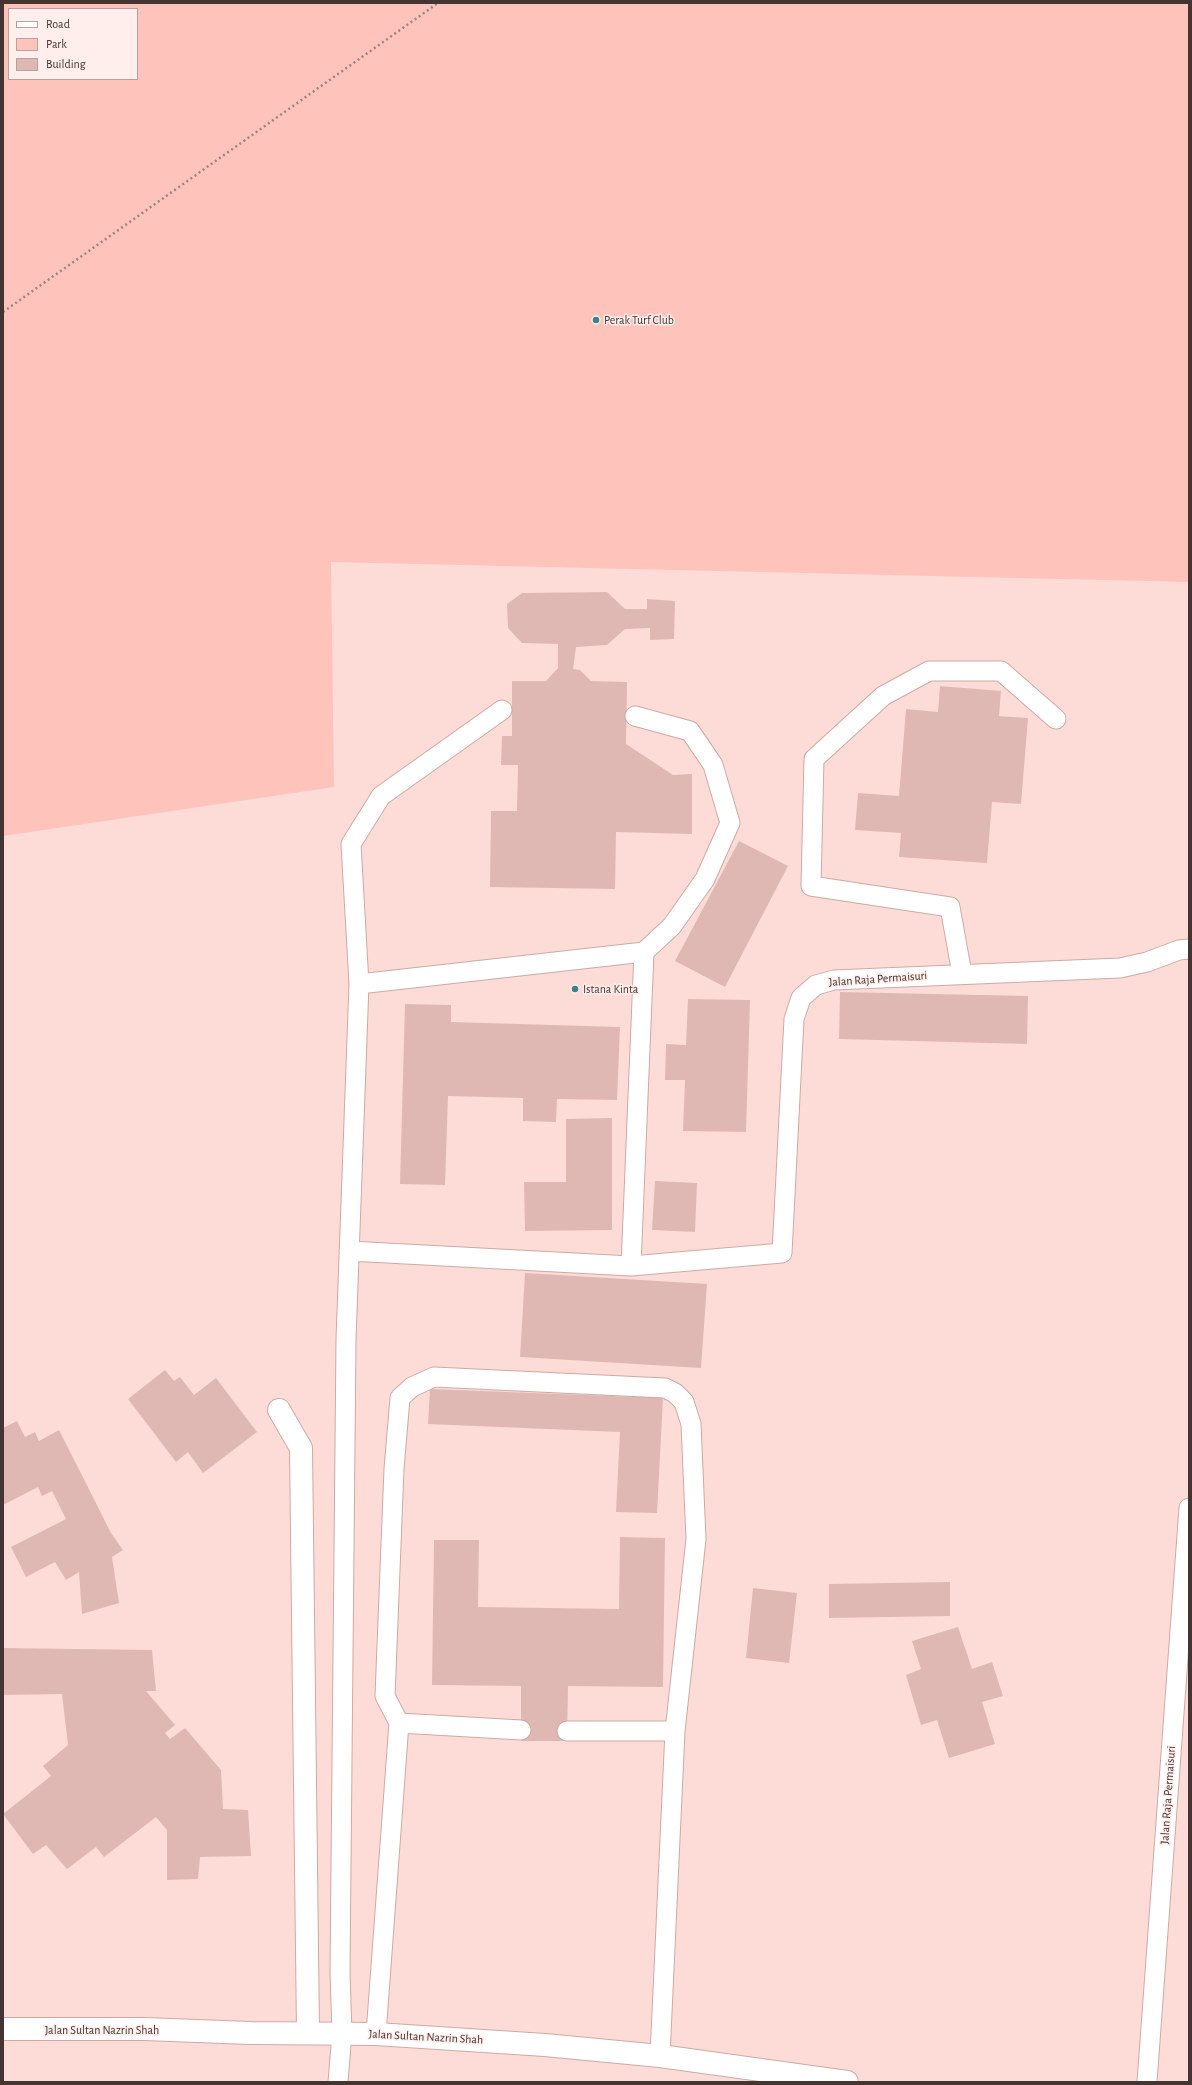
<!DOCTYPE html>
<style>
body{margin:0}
#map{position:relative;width:1192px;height:2085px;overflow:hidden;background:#fddcd7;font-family:"Alegreya Sans",sans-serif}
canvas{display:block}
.frame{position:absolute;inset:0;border:4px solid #443432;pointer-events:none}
.legend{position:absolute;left:8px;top:8px;width:130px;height:72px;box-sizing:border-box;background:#ffeeeb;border:1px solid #b4a4a1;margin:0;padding:5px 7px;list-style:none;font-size:12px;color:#443432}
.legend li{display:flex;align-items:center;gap:8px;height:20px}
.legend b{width:20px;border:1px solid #b4a4a1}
</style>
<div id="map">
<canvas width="1192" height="2085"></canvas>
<div class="frame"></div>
<ul class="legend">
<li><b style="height:5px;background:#fff"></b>Road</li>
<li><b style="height:11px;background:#fec3bb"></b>Park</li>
<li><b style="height:11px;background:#e0b8b3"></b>Building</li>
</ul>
</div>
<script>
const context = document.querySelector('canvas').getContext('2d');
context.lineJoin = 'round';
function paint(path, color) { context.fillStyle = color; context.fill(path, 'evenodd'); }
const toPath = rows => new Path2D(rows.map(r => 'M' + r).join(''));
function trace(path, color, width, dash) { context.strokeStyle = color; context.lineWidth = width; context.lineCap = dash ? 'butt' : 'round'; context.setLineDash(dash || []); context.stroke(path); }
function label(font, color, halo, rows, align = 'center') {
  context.font = font + ' "Alegreya Sans",sans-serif'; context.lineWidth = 3; context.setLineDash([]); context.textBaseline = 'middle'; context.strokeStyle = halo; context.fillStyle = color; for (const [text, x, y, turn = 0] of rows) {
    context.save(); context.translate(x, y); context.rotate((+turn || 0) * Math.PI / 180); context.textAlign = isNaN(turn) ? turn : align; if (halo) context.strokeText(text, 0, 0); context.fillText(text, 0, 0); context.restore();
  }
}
const green = toPath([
 [3,3,1189,3,1189,582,331,562,334,787,3,836],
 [9,9,137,9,137,79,9,79]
]);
const building = toPath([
 [607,592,625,609,647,609,647,599,675,601,674,639,650,640,650,628,625,629,607,645,576,647,573,669,580,670,591,681,627,682,626,744,673,775,692,774,692,834,616,832,615,889,490,887,491,811,517,811,518,765,501,765,502,736,512,736,512,681,546,681,558,668,558,644,522,643,508,628,507,604,522,593],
 [940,686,1001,691,999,716,1028,718,1021,804,992,802,987,863,899,857,901,833,855,830,858,793,899,796,906,709,938,712],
 [739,841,788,866,725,987,675,961],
 [840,992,1028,996,1027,1044,839,1039],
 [688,999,750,1000,746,1132,683,1131,685,1080,665,1080,666,1044,686,1045],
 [405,1004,451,1005,451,1022,620,1027,617,1100,557,1099,556,1122,523,1121,523,1098,448,1096,445,1185,400,1184],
 [612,1118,612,1230,525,1231,524,1182,566,1182,566,1119],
 [655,1181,697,1183,695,1232,652,1230],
 [525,1273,707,1284,701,1368,520,1357],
 [165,1370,174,1381,180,1377,194,1395,216,1378,257,1432,203,1473,188,1452,176,1462,128,1399],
 [430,1389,663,1398,657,1513,616,1512,620,1432,428,1424],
 [17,1421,25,1437,35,1432,39,1441,59,1430,111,1533,123,1550,112,1557,119,1603,82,1614,79,1572,66,1580,55,1562,26,1577,11,1547,66,1519,52,1491,42,1496,38,1487,3,1505,3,1428],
 [620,1537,665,1538,663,1687,568,1686,567,1741,521,1741,521,1686,432,1685,434,1540,479,1540,478,1607,619,1609],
 [950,1582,950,1616,829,1618,829,1584],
 [753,1588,797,1593,789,1663,746,1658],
 [958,1627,972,1669,992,1662,1003,1696,982,1702,995,1744,949,1758,937,1720,921,1725,906,1675,921,1669,912,1641],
 [3,1648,152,1650,156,1691,146,1691,175,1725,165,1733,170,1739,185,1728,221,1770,223,1809,248,1810,251,1856,200,1857,198,1879,167,1880,167,1830,156,1817,104,1857,96,1847,67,1869,46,1845,33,1854,3,1814,51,1776,43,1766,68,1745,62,1694,3,1695]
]);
const path = toPath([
 [3,312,438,3]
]);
const service = toPath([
 [962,974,950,907,811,886,814,759,883,696,929,671,1001,671,1056,719],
 [359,984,644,952],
 [349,1251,631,1266,782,1253,794,1019,801,998,816,985,834,980,1120,968,1147,962,1179,950,1189,949],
 [631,1266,644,952,672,926,705,879,730,823,713,765,690,731,635,716],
 [399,1723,385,1696,394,1469,400,1398,412,1387,434,1377,665,1388,675,1393,684,1402,691,1424,696,1539,675,1731,660,2056],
 [567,1731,675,1731],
 [376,2034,399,1723,521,1730],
 [338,2082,342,2033,340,1972,346,1339,359,984,351,844,381,796,502,710],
 [1147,2082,1189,1508]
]);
const minor = toPath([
 [279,1410,301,1448,308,2033]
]);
const trunk = toPath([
 [3,2029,144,2029,250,2033,376,2034,545,2045,660,2056,847,2082]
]);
const markers = [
 [596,320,4,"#3b828b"],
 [575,989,4,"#3b828b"]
];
const poiNames = [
 ["Perak Turf Club",604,320],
 ["Istana Kinta",583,989]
];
const streetNames = [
 ["Jalan Raja Permaisuri",878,979,-4],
 ["Jalan Raja Permaisuri",1168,1795,-86],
 ["Jalan Sultan Nazrin Shah",102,2030],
 ["Jalan Sultan Nazrin Shah",426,2037,3]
];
paint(green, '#fec3bb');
paint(building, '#e0b8b3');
trace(service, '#d0a9a3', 21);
trace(minor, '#d0a9a3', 24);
trace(trunk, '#d0a9a3', 24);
trace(path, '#9d8582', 2.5, [2, 3]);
trace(service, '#fff', 19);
trace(minor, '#fff', 22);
trace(trunk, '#fff', 22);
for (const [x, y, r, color] of markers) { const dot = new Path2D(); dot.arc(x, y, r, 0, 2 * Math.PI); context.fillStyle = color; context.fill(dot); trace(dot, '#ffeeeb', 1.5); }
label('12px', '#443432', '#ffeeeb', poiNames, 'left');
label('12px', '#443432', '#ffeeeb', streetNames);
</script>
